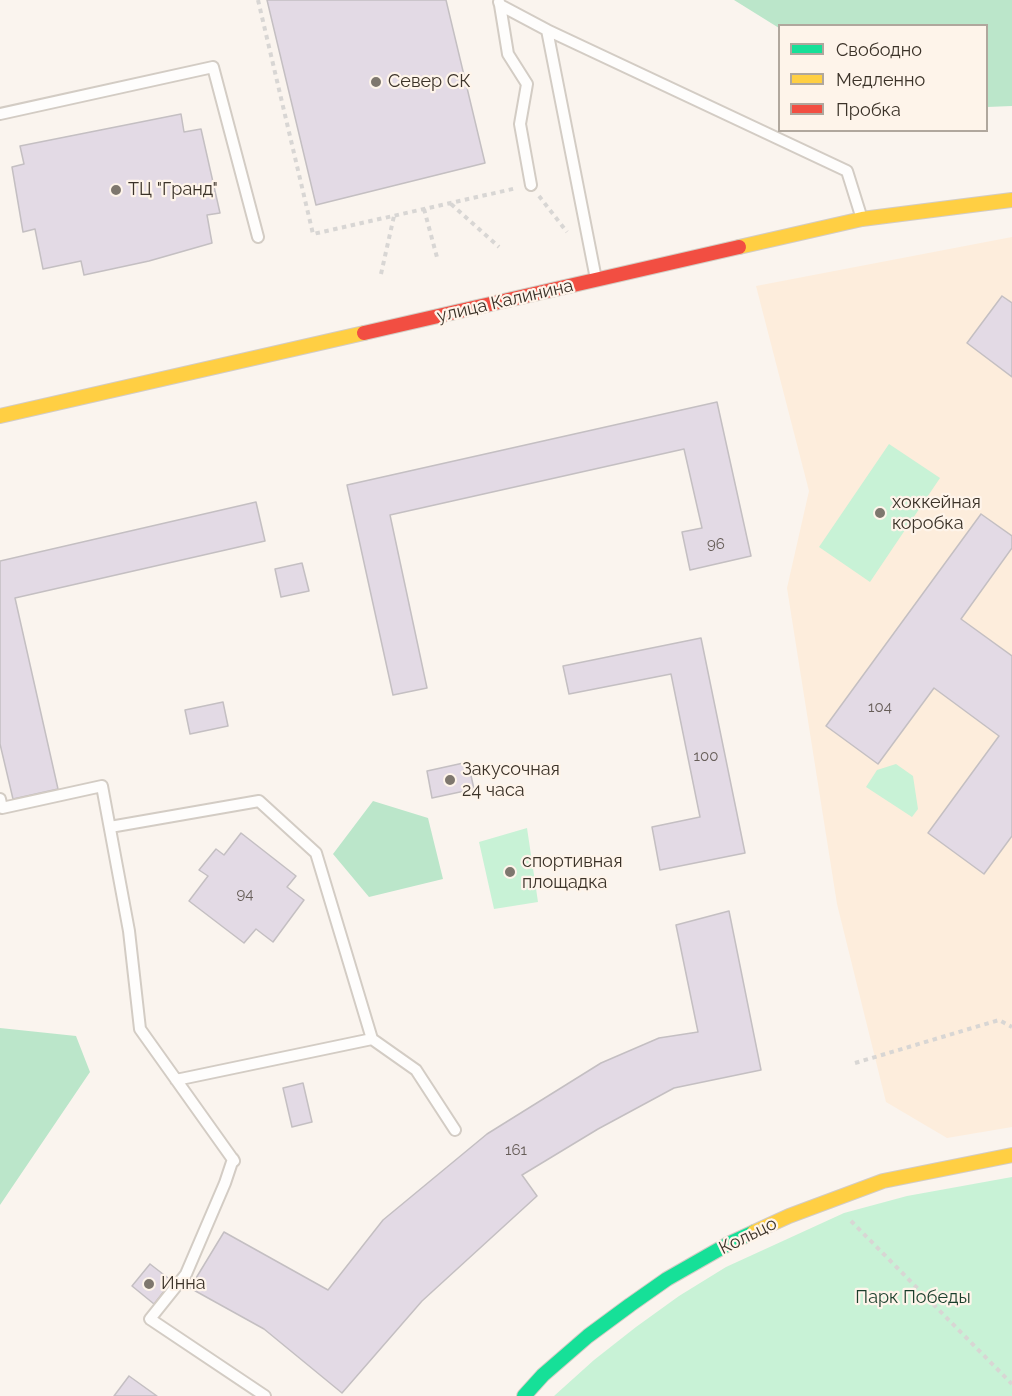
<!DOCTYPE html>
<meta charset="utf-8">
<style>
body{margin:0}
#map{position:relative;width:1012px;height:1396px;overflow:hidden;background:#faf4ee;font-family:Raleway,sans-serif}
canvas{display:block}
.legend{position:absolute;left:778px;top:24px;width:210px;height:108px;box-sizing:border-box;background:#fef4ea;border:2px solid #b0a79d;margin:0;padding:8px 10px;list-style:none;font-size:18px;color:#3c3329}
.legend li{display:flex;align-items:center;gap:12px;height:30px}
.legend b{width:30px;border:2px solid #b0a79d}
</style>
<div id="map">
<canvas width="1012" height="1396"></canvas>
<ul class="legend">
<li><b style="height:8px;background:#16e098"></b>Свободно</li>
<li><b style="height:8px;background:#ffcf43"></b>Медленно</li>
<li><b style="height:8px;background:#f24e42"></b>Пробка</li>
</ul>
</div>
<script>
const context = document.querySelector('canvas').getContext('2d');
context.lineJoin = 'round';
function paint(path, color) { context.fillStyle = color; context.fill(path, 'evenodd'); }
const toPath = rows => new Path2D(rows.map(r => 'M' + r).join(''));
function trace(path, color, width, dash) { context.strokeStyle = color; context.lineWidth = width; context.lineCap = dash ? 'butt' : 'round'; context.setLineDash(dash || []); context.stroke(path); }
function label(font, color, halo, rows, align = 'center') {
  context.font = font + ' Raleway,sans-serif'; context.lineWidth = 4.5; context.setLineDash([]); context.textBaseline = 'middle'; context.strokeStyle = halo; context.fillStyle = color; for (const [text, x, y, turn = 0] of rows) {
    context.save(); context.translate(x, y); context.rotate((+turn || 0) * Math.PI / 180); context.textAlign = isNaN(turn) ? turn : align; if (halo) context.strokeText(text, 0, 0); context.fillText(text, 0, 0); context.restore();
  }
}
const built = toPath([
 [1012,237,1012,1127,947,1138,886,1102,837,904,787,588,809,491,756,286]
]);
const green = toPath([
 [889,444,940,478,870,582,819,547],
 [896,764,913,776,918,809,912,817,866,787,877,770],
 [527,828,538,902,494,909,479,842],
 [1012,1177,1012,1396,554,1396,594,1360,636,1327,679,1296,726,1267,844,1213,907,1196]
]);
const forest = toPath([
 [734,0,1012,0,1012,106,987,107,986,26,780,26,779,28],
 [373,801,428,818,443,879,369,897,333,854],
 [0,1028,76,1036,90,1072,0,1205]
]);
const building = toPath([
 [267,0,446,0,485,163,316,205,267,0],
 [181,114,184,132,201,129,220,213,207,215,212,243,149,261,84,275,81,261,43,269,35,229,23,232,12,167,24,164,20,146,181,114],
 [1002,296,1012,303,1012,377,967,343,1002,296],
 [717,402,751,556,690,570,682,532,702,528,684,449,390,515,427,688,393,695,347,485,717,402],
 [256,502,265,541,15,598,58,789,13,799,0,744,0,561,256,502],
 [981,514,1012,536,1012,548,961,619,1012,656,1012,836,984,874,928,833,999,736,934,688,878,764,826,726,981,514],
 [302,563,309,591,281,597,275,569,302,563],
 [701,638,745,853,660,870,652,827,700,817,671,674,569,694,563,666,701,638],
 [223,702,228,726,190,734,185,710,223,702],
 [468,762,474,789,432,798,427,771,468,762],
 [241,833,296,876,287,887,304,900,273,942,256,929,244,943,189,901,208,876,199,870,216,849,224,855,241,833],
 [729,911,761,1070,674,1088,598,1129,522,1175,537,1196,422,1301,342,1393,264,1329,190,1288,224,1232,328,1290,383,1220,487,1134,601,1063,659,1038,698,1032,676,925,729,911],
 [303,1083,312,1122,292,1127,283,1088,303,1083],
 [150,1264,172,1281,154,1304,132,1286,150,1264],
 [129,1376,157,1396,114,1396,129,1376]
]);
const path = toPath([
 [258,0,313,234,517,188],
 [539,196,567,232],
 [451,204,499,247],
 [424,209,438,261],
 [381,274,394,216],
 [855,1063,999,1020,1012,1027],
 [851,1221,1012,1384]
]);
const lane = toPath([
 [499,2,500,5,547,30],
 [500,5,508,54,527,84,520,124,531,185],
 [0,114,213,67,258,237],
 [596,279,547,30,847,171,862,219],
 [0,799,2,808,102,786,129,931,140,1029,234,1161,233,1159,225,1183,186,1274,150,1319,265,1396],
 [110,827,259,801,316,853,372,1039,176,1080],
 [372,1039,416,1070,455,1130]
]);
const fast = toPath([
 [524,1396,543,1375,588,1336,630,1305,667,1279,730,1243,754,1232]
]);
const slow = toPath([
 [739,247,862,219,1012,200],
 [0,416,364,333],
 [754,1232,789,1216,883,1181,1012,1155]
]);
const jam = toPath([
 [364,333,739,247]
]);
const markers = [
 [376,82,6,"#7e776e"],
 [116,190,6,"#7e776e"],
 [880,513,6,"#7e776e"],
 [450,780,6,"#7e776e"],
 [510,872,6,"#7e776e"],
 [149,1284,6,"#7e776e"]
];
const numberNames = [
 ["96",716,544],
 ["104",880,707],
 ["100",706,756],
 ["94",245,894],
 ["161",516,1150]
];
const poiNames = [
 ["Север СК",388,82],
 ["ТЦ \"Гранд\"",128,190],
 ["хоккейная",892,503],
 ["коробка",892,524],
 ["Закусочная",462,770],
 ["24 часа",462,791],
 ["спортивная",522,862],
 ["площадка",522,883],
 ["Инна",161,1284]
];
const streetNames = [
 ["улица Калинина",505,301,-13],
 ["Кольцо",748,1236,-26]
];
const parkNames = [
 ["Парк Победы",913,1298]
];
paint(built, '#fdeddc');
paint(green, '#c8f2d6');
paint(forest, '#bbe6ca');
paint(building, '#e3dae5');
trace(building, '#c4bfc2', 1.5);
trace(lane, '#d3ccc4', 14);
trace(fast, '#d3ccc4', 16);
trace(slow, '#d3ccc4', 16);
trace(jam, '#d3ccc4', 16);
trace(path, '#d8d6d4', 4, [4.5, 4.5]);
trace(lane, '#fefdfc', 10);
trace(fast, '#16e098', 14);
trace(slow, '#ffcf43', 14);
trace(jam, '#f24e42', 14);
for (const [x, y, r, color] of markers) { const dot = new Path2D(); dot.arc(x, y, r, 0, 2 * Math.PI); context.fillStyle = color; context.fill(dot); trace(dot, '#fef4ea', 2); }
label('15px', '#665d58', null, numberNames);
label('18px', '#3c3329', '#fef4ea', poiNames, 'left');
label('18px', '#3c3329', '#fef4ea', streetNames);
label('18px', '#1b3f2c', '#fef4ea', parkNames);
</script>
